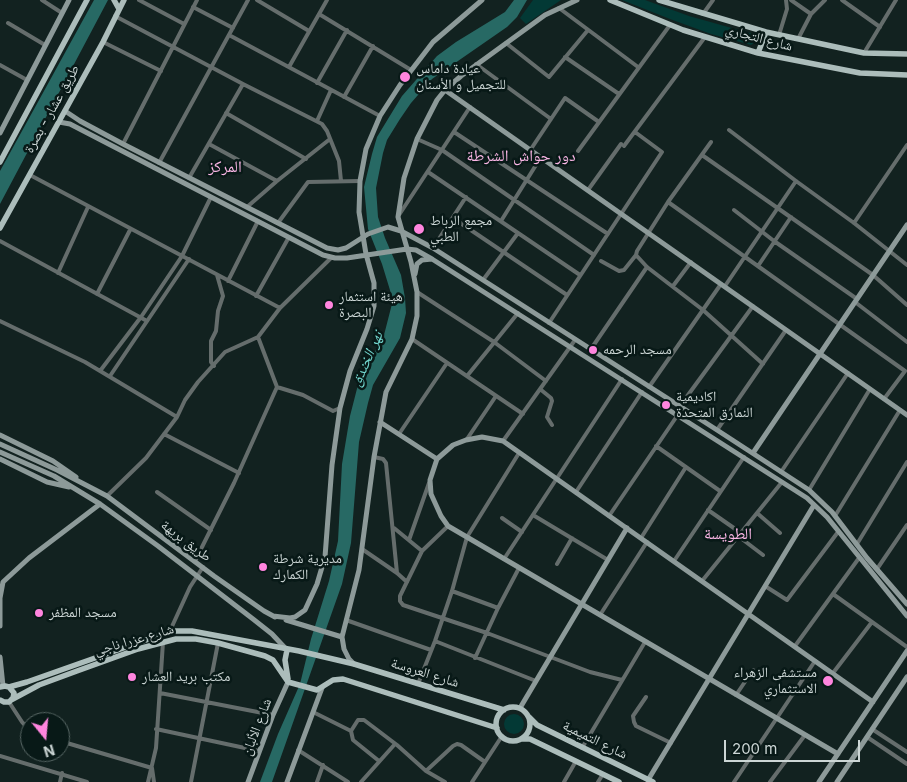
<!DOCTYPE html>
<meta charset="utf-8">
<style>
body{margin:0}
#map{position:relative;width:907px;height:782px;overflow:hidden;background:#122220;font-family:Inter,sans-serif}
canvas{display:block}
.north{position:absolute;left:20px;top:712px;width:50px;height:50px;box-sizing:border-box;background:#081917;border:1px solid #566563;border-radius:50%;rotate:163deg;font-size:14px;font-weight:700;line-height:20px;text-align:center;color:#ccd6d5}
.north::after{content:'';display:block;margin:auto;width:18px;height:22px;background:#ff85de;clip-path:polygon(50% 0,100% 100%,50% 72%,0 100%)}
.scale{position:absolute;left:724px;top:740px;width:136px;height:22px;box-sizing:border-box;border:2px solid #ccd6d5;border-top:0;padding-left:6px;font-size:15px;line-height:18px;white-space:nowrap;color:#ccd6d5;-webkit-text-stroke:4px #081917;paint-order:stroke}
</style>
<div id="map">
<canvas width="907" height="782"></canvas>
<div class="north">N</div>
<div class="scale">200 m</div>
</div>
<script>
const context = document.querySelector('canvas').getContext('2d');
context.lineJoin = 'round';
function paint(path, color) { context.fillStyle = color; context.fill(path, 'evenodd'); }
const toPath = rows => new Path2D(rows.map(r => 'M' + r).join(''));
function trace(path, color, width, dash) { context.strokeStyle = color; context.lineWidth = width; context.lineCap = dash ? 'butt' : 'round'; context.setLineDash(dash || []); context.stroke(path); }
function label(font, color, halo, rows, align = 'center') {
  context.font = font + ' Inter,"Noto Naskh Arabic",sans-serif'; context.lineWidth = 5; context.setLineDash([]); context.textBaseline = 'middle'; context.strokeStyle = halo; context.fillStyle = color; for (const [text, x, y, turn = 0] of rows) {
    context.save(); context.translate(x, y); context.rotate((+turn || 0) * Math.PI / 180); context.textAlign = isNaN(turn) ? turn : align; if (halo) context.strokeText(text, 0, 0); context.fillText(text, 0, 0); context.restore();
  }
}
const green = toPath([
 [533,0,561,0,526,24,520,18],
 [622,0,645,0,689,16,753,34,755,42,751,45,711,34,670,19],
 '504 724a10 10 0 1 1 20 0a10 10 0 1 1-20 0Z'
]);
const water = toPath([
 [94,0,108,0,0,204,0,171],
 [514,0,527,0,517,17,507,27,432,79,411,103,400,119,387,140,383,153,376,188,378,217,385,238,401,275,405,298,406,313,400,338,373,385,368,403,359,442,351,543,342,584,272,782,260,782,278,734,300,684,311,639,329,581,338,541,342,464,350,416,360,377,384,335,393,300,382,264,368,229,364,187,372,154,377,137,402,96,437,56,456,42,505,12]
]);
const street = toPath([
 [42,0,62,13],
 [139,0,184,24],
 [257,0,309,31],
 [791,0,811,14],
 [842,0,880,27],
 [193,7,233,28],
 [559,8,638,67],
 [319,14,411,70],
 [703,14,713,0],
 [115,16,243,84,322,124,327,131,339,161,341,181],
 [8,23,45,45],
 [229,35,380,116],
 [779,35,787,9,786,0],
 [798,39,811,14,825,0],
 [103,42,161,71],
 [506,43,549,77,588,30],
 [864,53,896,0],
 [565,57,619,94],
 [476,64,551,119],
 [0,65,27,80],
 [289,67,327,0],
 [317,83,347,30],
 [344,97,373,46],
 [226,113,306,159],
 [317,121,331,90],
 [729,130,796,181,854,223,907,265],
 [454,132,608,234],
 [417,139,442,150,594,255],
 [123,144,197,0],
 [209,144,277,181],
 [624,146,705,37],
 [531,149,565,98,599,122],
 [578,151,670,25],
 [702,155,873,275,907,305],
 [159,163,248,0],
 [428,172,580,275],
 [30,175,280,308],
 [189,178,243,84],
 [588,190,621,144],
 [668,202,905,371,884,399],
 [247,207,277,181,330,139],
 [734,210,774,241,857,299],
 [399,215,470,107],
 [453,218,567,295],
 [501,221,541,157],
 [278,223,308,182,360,181],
 [854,223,907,145],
 [0,241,147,321],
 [433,248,466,197],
 [636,255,647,267,703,310,763,364],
 [601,261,619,271,624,270,636,255,637,251,668,202,711,142],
 [758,266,791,217],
 [58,273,88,207],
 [483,280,518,233],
 [228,281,258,221],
 [673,286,691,262],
 [725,286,796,181],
 [417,292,494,342,546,381],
 [97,294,130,230],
 [256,296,289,237],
 [855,302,907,342],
 [0,321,85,362,177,417],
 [549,323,662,152,635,132],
 [412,339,523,414],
 [591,349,647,267],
 [214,366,211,362,211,341,216,331,218,311,223,296,217,275],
 [100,371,141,317,182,256,211,197],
 [110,376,189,259],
 [467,376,518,313],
 [277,387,303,395,333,411,340,408],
 [649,387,721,284],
 [540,389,551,398,552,401,547,417,552,425],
 [680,406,753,306],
 [717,430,786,330],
 [164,434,239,473],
 [399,434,447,363],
 [467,439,496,396],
 [503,441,575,340],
 [656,446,720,491],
 [374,457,383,459,386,463,397,573],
 [781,472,848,373],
 [809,490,870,389],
 [157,492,211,530],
 [576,492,642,392],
 [107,496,146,458,177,417,185,400,198,382,225,352,258,337,280,308,332,257],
 [708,510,741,533],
 [757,513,780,533],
 [533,515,608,560],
 [609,516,677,416],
 [835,516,900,410],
 [502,518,522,532],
 [448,526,422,551,400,596,400,601,403,605,487,633,590,672,622,680],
 [394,528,422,551],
 [738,536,763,555],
 [641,538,686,467],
 [409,540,429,483],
 [857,544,907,462],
 [362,549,397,573,407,582],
 [504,559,622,379],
 [195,561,234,483,277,387,258,337],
 [674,561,744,457],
 [557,564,572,538],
 [877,569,907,525],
 [702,581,782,482],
 [765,586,787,600,838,532],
 [452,591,498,608],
 [833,594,907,647],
 [600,615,647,542],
 [346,620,431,650],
 [169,633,190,587,203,567],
 [435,641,536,681],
 [795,646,859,558],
 [475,658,498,608,519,568],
 [833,673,872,622],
 [418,684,435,641,452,591,467,537,519,453],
 [160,693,273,715],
 [736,695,753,670],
 [646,697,633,716,634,722,636,726,671,743],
 [9,702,22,722,30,731],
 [313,712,351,731],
 [156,729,259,751],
 [872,729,907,752],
 [867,737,907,764],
 [60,741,152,768,154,782],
 [582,748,645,642],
 [298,750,348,782],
 [0,756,87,782],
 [379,761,353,740,351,731,358,720,364,720,397,745,426,771,445,782],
 [426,771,453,746,457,744,461,745,485,762],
 [60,782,62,773],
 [148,782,156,748,163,642],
 [191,782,218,643],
 [317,782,323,765],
 [361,782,395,744],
 [472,782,502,736],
 [564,782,576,761],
 [598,782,603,774],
 [734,782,815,661],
 [770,782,805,735]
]);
const secondary = toPath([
 [445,90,907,415],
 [65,111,80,121,123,144,327,248,338,250,346,248,368,234,388,227,401,231,433,248,717,430,809,490,832,512,867,558,907,604],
 [59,122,70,124,323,255,335,258,347,258,407,249,416,250,432,259,807,498,827,517,907,616],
 [0,133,69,0],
 [415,274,417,264,422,260,432,259],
 [380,422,437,459],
 [0,435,53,461,76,477],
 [0,444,57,470,107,496,214,576,264,611,275,617],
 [0,452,54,476,100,504,158,546,253,619,272,634,286,649],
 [753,453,907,225],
 [0,459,47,482,69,487],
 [273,616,290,618,295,617,305,610,317,584,325,557,332,465,340,408,350,371,367,329,374,306,374,283,366,254,359,212,360,181,366,149,380,116,400,85,433,42,482,0],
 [286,620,342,637,344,649,349,659,354,664],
 [0,626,0,598,3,582,29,558,100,504],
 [342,637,359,570,374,457,386,392,412,339,417,316,417,292,411,262,398,217,404,178,417,139,437,100,445,90,461,76,545,15,577,0],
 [0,657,3,686],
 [520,708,627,528],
 [838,754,448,526,441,516,431,494,430,480,437,459,453,445,466,440,482,437,503,441,873,702],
 [648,780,814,505],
 [248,782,273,715,288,682],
 [287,782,322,688],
 [819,782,907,651],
 [837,782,907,677]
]);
const primary = toPath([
 [114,0,119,9],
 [610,0,683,30,758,53,860,73,907,75],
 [659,0,766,32,864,53,907,54],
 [758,53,766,32],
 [0,162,87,0],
 [0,228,103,42,124,0],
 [287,650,285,660,288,679],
 [288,682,317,690,333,680,343,679,497,728],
 [0,687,5,686,9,687,14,693,13,698,9,702,4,702,0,700],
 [9,687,27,682,163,634,176,631,192,631,299,651,354,664,504,710],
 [11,700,39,685,77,671,138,649,176,639,196,639,218,643,265,656,273,660,288,682],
 '496 724a17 17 0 1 1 34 0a17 17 0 1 1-34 0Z',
 [529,717,537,725,653,782],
 [521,739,530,739,619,782]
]);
const markers = [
 [405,77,6,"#ff85de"],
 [419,229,6,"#ff85de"],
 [329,305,5,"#ff85de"],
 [593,350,5,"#ff85de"],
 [666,405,5,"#ff85de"],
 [263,567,5,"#ff85de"],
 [39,613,5,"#ff85de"],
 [132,677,5,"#ff85de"],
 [828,681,6,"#ff85de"]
];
const streetNames = [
 ["شارع التجاري",759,38,15],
 ["طريق عشار - بصرة",52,109,-61],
 ["طريق بريهة",186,541,37],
 ["شارع عزرا ناجي",134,640,-16],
 ["شارع العروسة",425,673,17],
 ["شارع الألبان",257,727,-69],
 ["شارع التميمية",595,740,26]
];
const poiNames = [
 ["عيادة داماس",416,69],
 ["للتجميل و الأسنان",416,85],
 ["مجمع الرباط",430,221],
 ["الطبي",430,237],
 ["هيئة استثمار",339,297],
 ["البصرة",339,313],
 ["مسجد الرحمه",603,350],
 ["اكاديمية",676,397],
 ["النمارق المتحدة",676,413],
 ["مديرية شرطة",273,559],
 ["الكمارك",273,575],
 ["مسجد المظفر",49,613],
 ["مستشفى الزهراء",817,673,"right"],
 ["الاستثماري",817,689,"right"],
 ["مكتب بريد العشار",142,677]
];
const waterNames = [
 ["نهر الخندق",367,359,-66]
];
const quarterNames = [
 ["دور حواش الشرطة",521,156],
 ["المركز",225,167],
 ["الطويسة",728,534]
];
paint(green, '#033935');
paint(water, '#276964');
trace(street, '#656d6c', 4);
trace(secondary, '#8d9a99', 5);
trace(primary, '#acbdbb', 5.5);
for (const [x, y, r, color] of markers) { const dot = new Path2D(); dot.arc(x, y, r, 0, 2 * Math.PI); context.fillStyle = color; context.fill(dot); trace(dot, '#081917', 2); }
label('14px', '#ccd6d5', '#081917', streetNames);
label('14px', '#ccd6d5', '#081917', poiNames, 'left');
label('italic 15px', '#73d8d0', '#081917', waterNames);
label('16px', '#fcb7e7', '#081917', quarterNames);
</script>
